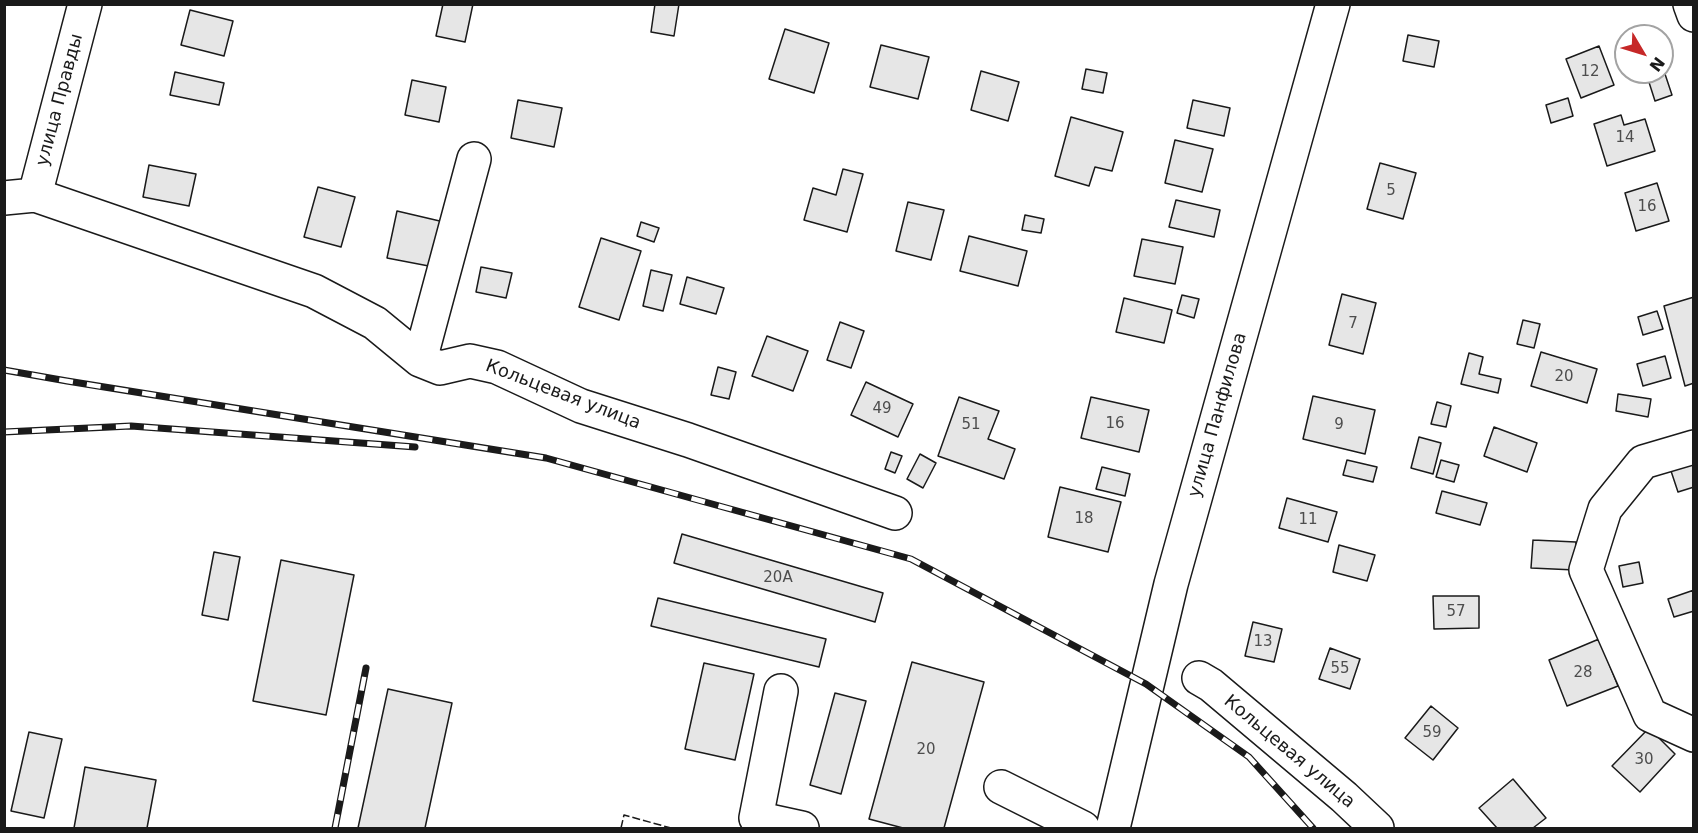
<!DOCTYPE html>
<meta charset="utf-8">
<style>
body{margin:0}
#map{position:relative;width:1698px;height:833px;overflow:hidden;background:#fff;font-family:"DejaVu Sans",sans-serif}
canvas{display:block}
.frame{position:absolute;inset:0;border:6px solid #1a1a1a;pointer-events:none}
.north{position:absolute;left:1614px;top:24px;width:60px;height:60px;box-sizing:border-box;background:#fff;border:2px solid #a3a3a3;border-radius:50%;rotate:128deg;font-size:16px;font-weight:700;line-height:24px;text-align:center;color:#1a1a1a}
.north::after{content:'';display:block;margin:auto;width:21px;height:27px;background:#c62828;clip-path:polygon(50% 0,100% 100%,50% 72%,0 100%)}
</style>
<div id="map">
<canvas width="1698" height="833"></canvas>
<div class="frame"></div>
<div class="north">N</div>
</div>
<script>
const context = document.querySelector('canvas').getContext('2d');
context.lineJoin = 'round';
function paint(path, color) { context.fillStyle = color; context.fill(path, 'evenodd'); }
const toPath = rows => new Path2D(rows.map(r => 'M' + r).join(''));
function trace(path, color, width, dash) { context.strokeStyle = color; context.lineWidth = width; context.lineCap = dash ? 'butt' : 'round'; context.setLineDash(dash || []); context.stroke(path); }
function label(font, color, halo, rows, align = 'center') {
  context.font = font + ' "DejaVu Sans",sans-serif'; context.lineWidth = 4.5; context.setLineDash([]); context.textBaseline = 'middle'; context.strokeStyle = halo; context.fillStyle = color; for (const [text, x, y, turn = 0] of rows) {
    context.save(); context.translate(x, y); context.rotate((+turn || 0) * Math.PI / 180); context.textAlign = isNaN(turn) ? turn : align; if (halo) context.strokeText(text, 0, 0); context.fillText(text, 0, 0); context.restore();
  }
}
const building = toPath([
 [443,4,473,4,465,42,436,36,443,4],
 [655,4,679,4,674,36,651,32,655,4],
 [190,10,233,21,224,56,181,45,190,10],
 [785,29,829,43,814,93,769,79,785,29],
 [1408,35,1439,41,1434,67,1403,61,1408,35],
 [881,45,929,57,918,99,870,87,881,45],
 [1599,46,1614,85,1581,98,1566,59,1599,46],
 [1086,69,1107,73,1103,93,1082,89,1086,69],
 [981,71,1019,82,1008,121,971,110,981,71],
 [1664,71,1672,95,1655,101,1647,76,1664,71],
 [175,72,224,83,219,105,170,95,175,72],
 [412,80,446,87,439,122,405,115,412,80],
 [1568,98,1573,116,1551,123,1546,105,1568,98],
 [518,100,562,108,554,147,511,138,518,100],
 [1193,100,1230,108,1224,136,1187,128,1193,100],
 [1621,115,1624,125,1645,119,1655,151,1607,166,1594,124,1621,115],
 [1071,117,1123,132,1112,171,1095,167,1089,186,1055,176,1071,117],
 [1175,140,1213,149,1202,192,1165,183,1175,140],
 [1380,163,1416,173,1403,219,1367,209,1380,163],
 [149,165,196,174,189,206,143,197,149,165],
 [843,169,863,174,847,232,804,220,813,188,836,195,843,169],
 [1657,183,1669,221,1636,231,1625,193,1657,183],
 [318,187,355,197,341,247,304,237,318,187],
 [1176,200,1220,210,1214,237,1169,227,1176,200],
 [908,202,944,210,931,260,896,251,908,202],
 [397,211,444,222,434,267,387,258,397,211],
 [1025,215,1044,219,1041,233,1022,230,1025,215],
 [641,222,659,228,654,242,637,236,641,222],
 [969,236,1027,251,1018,286,960,271,969,236],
 [601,238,641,251,619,320,579,307,601,238],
 [1142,239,1183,247,1175,284,1134,276,1142,239],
 [481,267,512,273,506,298,476,292,481,267],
 [651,270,672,275,663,311,643,306,651,270],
 [687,277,724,288,716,314,680,304,687,277],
 [1342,294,1376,303,1363,354,1329,345,1342,294],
 [1182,295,1199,299,1194,318,1177,313,1182,295],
 [1694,297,1694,383,1685,386,1664,306,1694,297],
 [1124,298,1172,310,1164,343,1116,332,1124,298],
 [1657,311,1663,329,1643,335,1638,317,1657,311],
 [1523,320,1540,324,1534,348,1517,344,1523,320],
 [840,322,864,331,851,368,827,360,840,322],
 [767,336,808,351,793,391,752,376,767,336],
 [1541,352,1597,369,1587,403,1531,386,1541,352],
 [1469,353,1483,357,1479,374,1501,379,1498,393,1461,384,1469,353],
 [1665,356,1671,378,1643,386,1637,364,1665,356],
 [718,367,736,372,729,399,711,395,718,367],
 [866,382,913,404,898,437,851,415,866,382],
 [1618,394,1651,399,1648,417,1616,411,1618,394],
 [1313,396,1375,410,1365,454,1303,439,1313,396],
 [959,397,999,411,988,439,1015,449,1004,479,938,456,959,397],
 [1091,397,1149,410,1139,452,1081,438,1091,397],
 [1437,402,1451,406,1446,427,1431,424,1437,402],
 [1494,427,1537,443,1527,472,1484,456,1494,427],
 [1419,437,1441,443,1433,474,1411,468,1419,437],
 [891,452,902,456,895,473,885,469,891,452],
 [920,454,936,463,923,488,907,479,920,454],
 [1694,454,1694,487,1678,492,1668,462,1694,454],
 [1347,460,1377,467,1373,482,1343,475,1347,460],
 [1441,460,1459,465,1454,482,1436,477,1441,460],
 [1102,467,1130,474,1125,496,1096,489,1102,467],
 [1060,487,1121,502,1108,552,1048,537,1060,487],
 [1442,491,1487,503,1480,525,1436,513,1442,491],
 [1287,498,1337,512,1328,542,1279,528,1287,498],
 [682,534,883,593,875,622,674,563,682,534],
 [1533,540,1576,542,1575,570,1531,568,1533,540],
 [1339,545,1375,555,1367,581,1333,572,1339,545],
 [214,552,240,557,228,620,202,615,214,552],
 [281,560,354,575,326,715,253,701,281,560],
 [1639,562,1643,583,1623,587,1619,566,1639,562],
 [1694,590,1694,611,1674,617,1668,599,1694,590],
 [1433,596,1479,596,1479,628,1434,629,1433,596],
 [658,598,826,639,819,667,651,626,658,598],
 [1253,622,1282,629,1274,662,1245,656,1253,622],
 [1599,639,1618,686,1567,706,1549,660,1599,639],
 [1330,648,1360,659,1350,689,1319,679,1330,648],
 [912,662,984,682,944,828,903,828,869,819,912,662],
 [704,663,754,674,735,760,685,749,704,663],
 [388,689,452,703,425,828,358,828,388,689],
 [835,693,866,701,841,794,810,785,835,693],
 [1431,706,1458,728,1433,760,1405,738,1431,706],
 [1649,728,1675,754,1640,792,1612,766,1649,728],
 [29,732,62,739,44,818,11,811,29,732],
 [85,767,156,780,147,828,74,828,85,767],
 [1513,779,1546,818,1533,828,1497,828,1479,808,1513,779]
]);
const minor = toPath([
 [35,195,85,4],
 [4,198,35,195,314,291,375,323,420,360,440,368,470,361,497,367,581,406,688,440,895,513],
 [420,360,474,159],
 [1694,447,1643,462,1605,509,1586,570,1650,715,1694,735],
 [1199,678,1211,685,1344,797,1377,828],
 [781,691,756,818,802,828],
 [1001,787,1083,828]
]);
const major = toPath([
 [1690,4,1694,15],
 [1113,828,1171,584,1333,4]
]);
const rail = toPath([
 [4,370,67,381,546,458,911,559,1146,684,1249,757,1313,828],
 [4,432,131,426,415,447],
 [335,828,366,668]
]);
const fence = toPath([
 [621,828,624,815,671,828]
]);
const numberNames = [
 ["12",1590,72],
 ["14",1625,138],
 ["5",1391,191],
 ["16",1647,207],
 ["7",1353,324],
 ["20",1564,377],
 ["49",882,409],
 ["16",1115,424],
 ["51",971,425],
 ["9",1339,425],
 ["18",1084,519],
 ["11",1308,520],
 ["20А",778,578],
 ["57",1456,612],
 ["13",1263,642],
 ["55",1340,669],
 ["28",1583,673],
 ["59",1432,733],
 ["20",926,750],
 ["30",1644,760]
];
const streetNames = [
 ["улица Правды",60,100,-75],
 ["Кольцевая улица",563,395,21],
 ["улица Панфилова",1218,415,-74],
 ["Кольцевая улица",1289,752,40]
];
paint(building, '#e6e6e6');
trace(building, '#1a1a1a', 1.5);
trace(minor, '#1a1a1a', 36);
trace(major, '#1a1a1a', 36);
trace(minor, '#fff', 33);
trace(major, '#fff', 33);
trace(rail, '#1a1a1a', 7);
trace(rail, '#fff', 4.5, [14]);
trace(fence, '#1a1a1a', 1.5, [8, 3]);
label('15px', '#4d4d4d', null, numberNames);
label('18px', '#1a1a1a', '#fff', streetNames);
</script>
